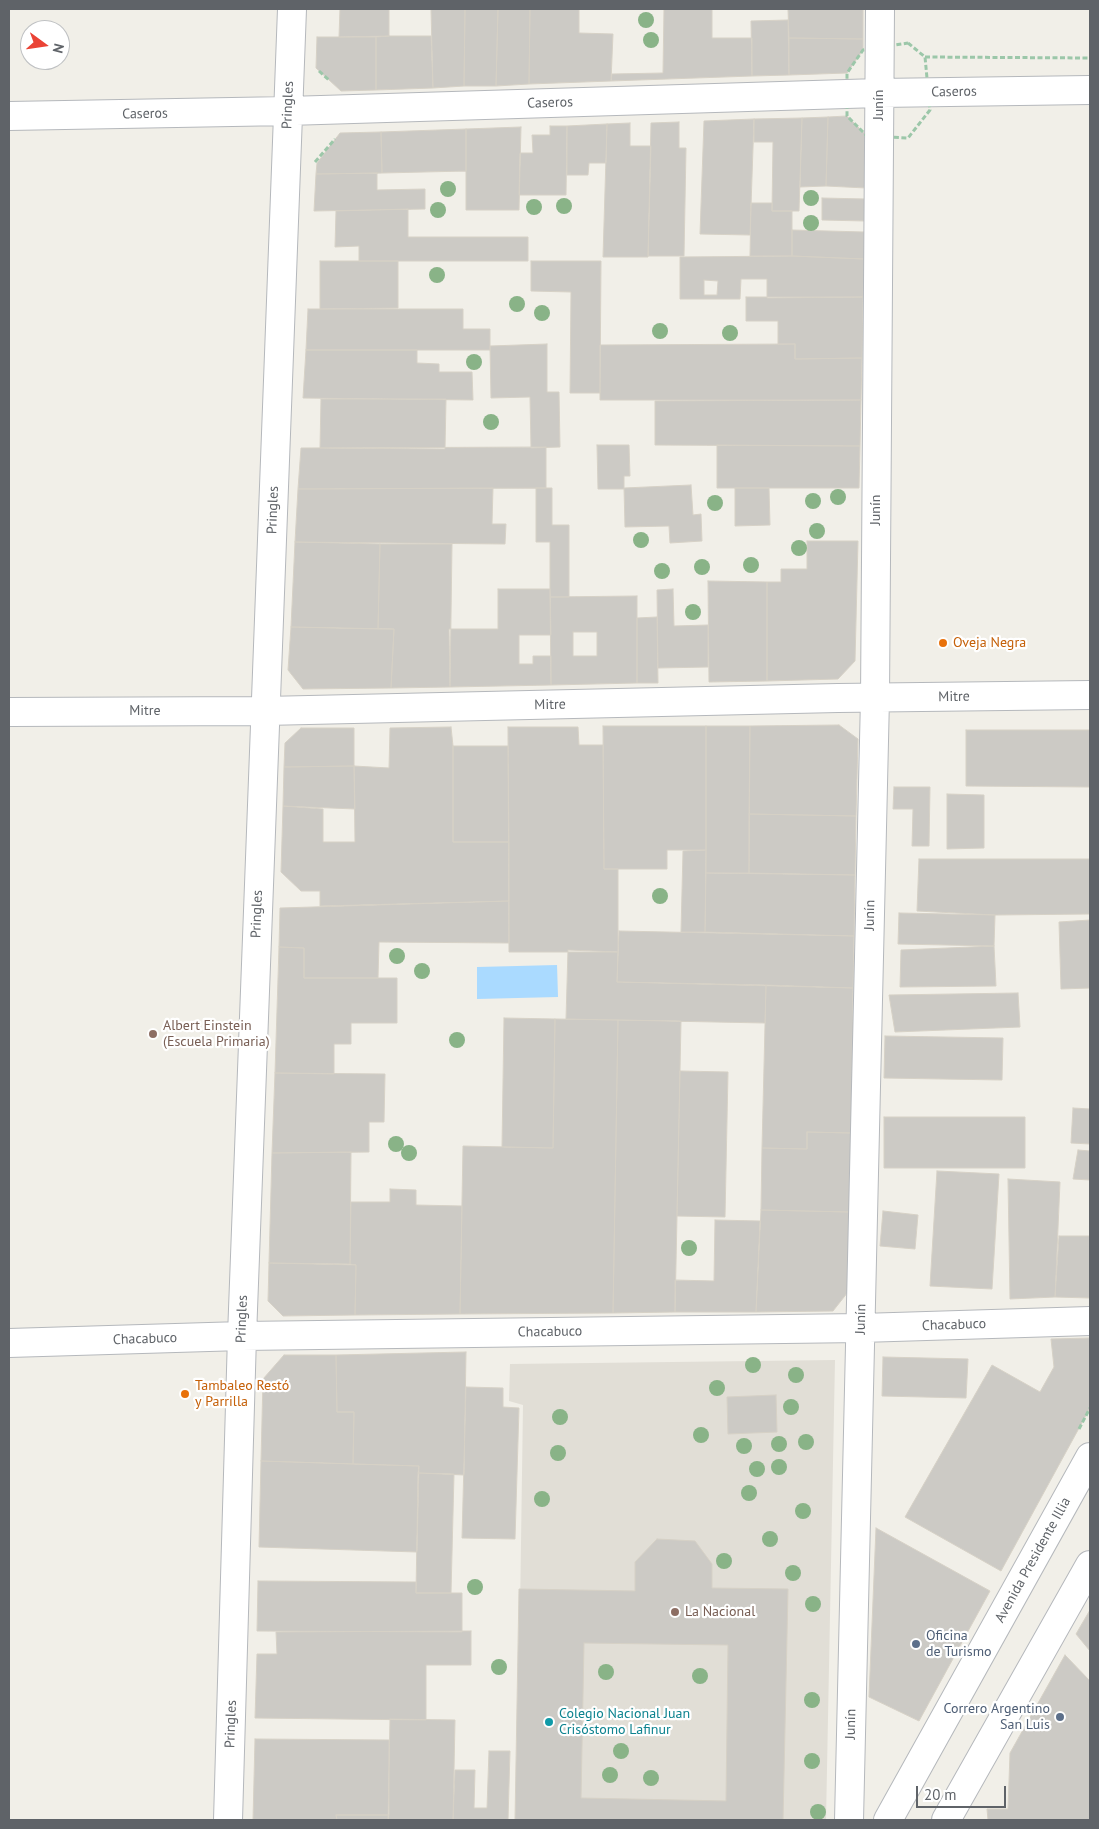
<!DOCTYPE html>
<meta charset="utf-8">
<style>
body{margin:0}
#map{position:relative;width:1099px;height:1829px;overflow:hidden;background:#f1efe8;font-family:"PT Sans",sans-serif}
canvas{display:block}
.frame{position:absolute;inset:0;border:10px solid #5f6368;pointer-events:none}
.north{position:absolute;left:20px;top:20px;width:50px;height:50px;box-sizing:border-box;background:#fff;border:1px solid #bfc1c3;border-radius:50%;rotate:104deg;font-size:14px;font-weight:700;line-height:20px;text-align:center;color:#5f6368}
.north::after{content:'';display:block;margin:auto;width:18px;height:22px;background:#ea4335;clip-path:polygon(50% 0,100% 100%,50% 72%,0 100%)}
.scale{position:absolute;left:916px;top:1786px;width:90px;height:22px;box-sizing:border-box;border:2px solid #5f6368;border-top:0;padding-left:6px;font-size:15px;line-height:18px;white-space:nowrap;color:#5f6368;-webkit-text-stroke:4px #fff;paint-order:stroke}
</style>
<div id="map">
<canvas width="1099" height="1829"></canvas>
<div class="frame"></div>
<div class="north">N</div>
<div class="scale">20 m</div>
</div>
<script>
const context = document.querySelector('canvas').getContext('2d');
context.lineJoin = 'round';
function paint(path, color) { context.fillStyle = color; context.fill(path, 'evenodd'); }
const toPath = rows => new Path2D(rows.map(r => 'M' + r).join(''));
function trace(path, color, width, dash) { context.strokeStyle = color; context.lineWidth = width; context.lineCap = dash ? 'butt' : 'round'; context.setLineDash(dash || []); context.stroke(path); }
function label(font, color, halo, rows, align = 'center') {
  context.font = font + ' "PT Sans",sans-serif'; context.lineWidth = 4.5; context.setLineDash([]); context.textBaseline = 'middle'; context.strokeStyle = halo; context.fillStyle = color; for (const [text, x, y, turn = 0] of rows) {
    context.save(); context.translate(x, y); context.rotate((+turn || 0) * Math.PI / 180); context.textAlign = isNaN(turn) ? turn : align; if (halo) context.strokeText(text, 0, 0); context.fillText(text, 0, 0); context.restore();
  }
}
const education = toPath([
 [835,1360,826,1820,517,1820,523,1405,509,1401,510,1364]
]);
const water = toPath([
 [557,965,558,997,477,999,477,967]
]);
const building = toPath([
 [340,9,389,9,389,36,339,37,340,9],
 [431,9,465,9,464,86,433,88,431,9],
 [465,9,498,9,496,86,464,86,465,9],
 [498,9,530,9,529,84,496,86,498,9],
 [530,9,579,9,579,33,613,34,611,81,529,84,530,9],
 [664,9,712,9,712,38,752,38,752,76,611,81,612,74,663,73,664,9],
 [788,9,863,9,863,39,789,38,788,9],
 [788,20,789,75,752,76,751,21,788,20],
 [389,36,431,36,433,88,376,90,376,37,389,36],
 [317,37,376,37,376,90,341,91,316,68,317,37],
 [789,38,863,39,863,50,847,73,789,75,789,38],
 [847,116,867,136,866,188,826,186,828,117,847,116],
 [828,117,826,186,800,187,802,118,828,117],
 [802,118,799,211,772,211,773,142,754,142,754,119,802,118],
 [754,119,750,235,700,234,704,121,754,119],
 [679,122,679,148,686,148,684,256,648,256,651,123,679,122],
 [630,123,630,146,651,146,648,257,603,257,607,124,630,123],
 [607,124,606,163,589,163,588,175,567,175,567,126,607,124],
 [550,126,567,126,566,195,519,195,520,153,533,153,532,135,550,135,550,126],
 [521,127,519,210,466,210,466,129,521,127],
 [466,129,466,171,382,173,381,132,466,129],
 [381,132,382,173,316,174,317,163,340,133,381,132],
 [377,173,377,190,425,189,425,209,314,211,316,174,377,173],
 [822,198,866,199,865,221,822,220,822,198],
 [751,203,772,203,772,211,792,211,792,256,750,256,751,203],
 [408,209,408,237,528,237,528,261,359,261,359,246,335,247,336,211,408,209],
 [792,230,864,232,864,259,792,256,792,230],
 [792,256,864,259,863,297,767,298,767,279,741,279,740,299,680,299,680,257,792,256],
 [704,280,718,281,717,295,704,295,704,280],
 [320,261,398,261,398,308,320,309,320,261],
 [531,261,601,261,600,393,570,393,571,292,531,291,531,261],
 [746,297,863,297,862,358,795,359,795,344,778,344,778,321,746,321,746,297],
 [308,309,463,309,463,329,490,329,490,350,306,350,308,309],
 [547,344,547,392,559,392,560,447,531,448,530,397,491,398,490,346,547,344],
 [795,344,795,359,862,358,861,400,600,400,600,345,795,344],
 [306,350,417,350,417,363,439,364,439,372,472,372,473,400,303,398,306,350],
 [321,399,446,399,445,449,320,448,321,399],
 [861,400,860,446,655,445,655,401,861,400],
 [597,445,629,445,630,476,624,476,624,489,598,489,597,445],
 [717,445,860,446,859,488,717,488,717,445],
 [546,447,546,488,298,489,301,448,546,447],
 [691,485,693,515,701,514,702,541,670,543,669,526,625,527,624,488,691,485],
 [493,488,492,524,506,524,505,544,295,542,298,489,493,488],
 [536,488,552,488,552,525,569,525,569,597,550,597,550,542,536,542,536,488],
 [735,488,769,488,770,525,735,526,735,488],
 [807,541,858,541,855,661,838,679,767,681,767,582,781,582,781,569,807,569,807,541],
 [295,542,380,544,378,629,291,627,295,542],
 [380,544,452,544,450,687,391,688,394,629,378,629,380,544],
 [708,581,767,582,767,681,709,682,708,581],
 [498,589,550,589,551,635,519,635,519,664,533,664,533,656,551,656,551,685,450,687,449,629,498,629,498,589],
 [673,589,674,626,708,625,708,667,658,668,657,590,673,589],
 [637,596,637,683,551,685,550,597,637,596],
 [573,632,597,632,597,656,573,656,573,632],
 [657,617,658,683,637,683,637,618,657,617],
 [291,627,394,629,391,688,303,689,288,670,291,627],
 [839,725,858,739,856,816,749,814,750,726,839,725],
 [603,726,706,726,706,850,667,850,667,869,604,869,603,726],
 [706,726,750,726,749,873,706,873,706,726],
 [451,727,453,746,453,842,509,842,509,901,320,906,320,891,301,891,281,872,283,806,323,809,323,842,355,842,354,766,389,768,390,728,451,727],
 [508,727,578,727,579,745,603,745,604,869,618,869,618,952,509,952,508,727],
 [301,728,354,728,354,766,284,767,285,743,301,728],
 [966,730,1090,730,1090,787,966,786,966,730],
 [453,746,508,746,509,842,453,842,453,746],
 [354,766,355,809,283,806,284,767,354,766],
 [894,787,930,787,929,846,912,846,913,809,893,809,894,787],
 [947,794,984,795,984,848,947,849,947,794],
 [749,814,856,816,855,875,749,873,749,814],
 [706,850,705,932,681,932,683,851,706,850],
 [919,859,1090,859,1090,914,995,915,917,911,919,859],
 [706,873,855,875,854,936,705,932,706,873],
 [509,901,509,943,379,942,378,978,304,978,304,948,279,947,280,908,509,901],
 [899,913,995,915,994,946,898,944,899,913],
 [1090,920,1090,988,1061,989,1059,922,1090,920],
 [619,931,854,936,853,988,617,982,619,931],
 [994,946,996,986,900,987,901,950,994,946],
 [279,947,304,948,304,978,397,978,397,1023,351,1023,351,1044,334,1044,334,1074,275,1073,279,947],
 [568,950,618,952,617,982,766,985,765,1023,566,1019,568,950],
 [766,985,853,988,851,1133,807,1132,807,1149,762,1148,766,985],
 [1018,993,1020,1027,895,1032,889,995,1018,993],
 [504,1018,555,1019,553,1148,502,1147,504,1018],
 [555,1019,618,1020,613,1313,460,1314,463,1146,553,1148,555,1019],
 [618,1020,681,1021,675,1312,613,1313,618,1020],
 [885,1036,1003,1038,1002,1080,884,1078,885,1036],
 [680,1071,728,1072,725,1217,677,1216,680,1071],
 [275,1073,385,1074,384,1122,369,1122,369,1152,272,1153,275,1073],
 [1073,1108,1090,1109,1090,1144,1071,1143,1073,1108],
 [884,1117,1025,1117,1025,1168,884,1168,884,1117],
 [807,1132,851,1133,849,1212,761,1210,762,1148,807,1149,807,1132],
 [1078,1150,1090,1151,1090,1180,1073,1179,1078,1150],
 [351,1152,350,1264,269,1263,272,1153,351,1152],
 [937,1171,999,1174,992,1289,930,1286,937,1171],
 [1008,1179,1060,1182,1055,1297,1010,1299,1008,1179],
 [390,1189,416,1190,416,1205,462,1206,460,1314,355,1315,356,1265,350,1264,351,1202,390,1202,390,1189],
 [761,1210,849,1212,848,1292,833,1311,756,1312,761,1210],
 [883,1211,918,1215,915,1249,880,1246,883,1211],
 [715,1220,760,1221,756,1312,675,1312,675,1280,714,1281,715,1220],
 [1059,1236,1090,1236,1090,1298,1055,1297,1059,1236],
 [269,1263,356,1265,355,1315,283,1316,268,1301,269,1263],
 [1090,1338,1090,1408,1001,1571,905,1517,992,1365,1040,1392,1054,1367,1051,1339,1090,1338],
 [466,1352,464,1475,418,1473,419,1466,353,1464,354,1412,337,1412,336,1355,466,1352],
 [284,1355,336,1355,337,1412,354,1412,353,1464,261,1461,263,1379,284,1355],
 [883,1357,968,1359,966,1398,882,1396,883,1357],
 [466,1387,503,1388,503,1407,519,1408,515,1539,462,1538,466,1387],
 [776,1395,777,1432,728,1434,727,1397,776,1395],
 [261,1461,419,1466,417,1552,259,1547,261,1461],
 [418,1473,454,1474,451,1593,416,1593,418,1473],
 [876,1528,990,1591,919,1721,869,1697,876,1528],
 [657,1539,695,1541,712,1564,712,1588,788,1589,783,1820,515,1820,519,1589,635,1591,635,1562,657,1539],
 [584,1643,728,1645,726,1801,581,1798,584,1643],
 [258,1581,416,1582,416,1593,462,1593,462,1632,257,1631,258,1581],
 [1090,1610,1090,1651,1076,1634,1090,1610],
 [471,1631,471,1665,426,1665,426,1720,255,1718,257,1654,277,1654,276,1632,471,1631],
 [1065,1655,1090,1681,1090,1820,988,1820,987,1809,1008,1809,1010,1753,1065,1655],
 [390,1719,455,1720,453,1820,388,1820,390,1719],
 [255,1739,389,1740,389,1815,336,1815,337,1820,253,1820,255,1739],
 [489,1751,510,1751,508,1820,453,1820,455,1770,475,1770,474,1808,487,1808,489,1751],
 [336,1815,389,1815,388,1820,337,1820,336,1815]
]);
const path = toPath([
 [908,43,925,57,930,110,908,138,867,136,847,116,847,73,863,50,908,43],
 [925,57,1090,58],
 [319,71,329,80],
 [315,162,335,139],
 [1079,1429,1090,1408]
]);
const minor = toPath([
 [9,116,288,111,879,93,1090,90],
 [9,712,265,711,838,698,1090,695],
 [9,1343,242,1336,861,1328,1090,1321],
 [228,1820,242,1336,292,9],
 [849,1820,875,698,880,9],
 [888,1820,1090,1457],
 [946,1820,1090,1565]
]);
const trees = [
 [646,20],
 [651,40],
 [448,189],
 [811,198],
 [564,206],
 [534,207],
 [438,210],
 [811,223],
 [437,275],
 [517,304],
 [542,313],
 [660,331],
 [730,333],
 [474,362],
 [491,422],
 [838,497],
 [813,501],
 [715,503],
 [817,531],
 [641,540],
 [799,548],
 [751,565],
 [702,567],
 [662,571],
 [693,612],
 [660,896],
 [397,956],
 [422,971],
 [457,1040],
 [396,1144],
 [409,1153],
 [689,1248],
 [753,1365],
 [796,1375],
 [717,1388],
 [791,1407],
 [560,1417],
 [701,1435],
 [806,1442],
 [779,1444],
 [744,1446],
 [558,1453],
 [779,1467],
 [757,1469],
 [749,1493],
 [542,1499],
 [803,1511],
 [770,1539],
 [724,1561],
 [793,1573],
 [475,1587],
 [813,1604],
 [499,1667],
 [606,1672],
 [700,1676],
 [812,1700],
 [621,1751],
 [812,1761],
 [610,1775],
 [651,1778],
 [818,1812]
];
const markers = [
 [943,643,5,"#e8710a"],
 [153,1034,5,"#8d6e63"],
 [185,1394,5,"#e8710a"],
 [675,1612,5,"#8d6e63"],
 [916,1644,5,"#5c6f8a"],
 [1060,1717,5,"#5c6f8a"],
 [549,1722,5,"#0f9aa8"]
];
const streetNames = [
 ["Caseros",954,92,-1],
 ["Caseros",550,103,-2],
 ["Pringles",288,105,-88],
 ["Junín",879,105,-90],
 ["Caseros",145,114,-1],
 ["Pringles",273,510,-88],
 ["Junín",876,510,-90],
 ["Mitre",954,697,-1],
 ["Mitre",550,705,-1],
 ["Mitre",145,711],
 ["Pringles",257,914,-88],
 ["Junín",870,915,-89],
 ["Pringles",242,1319,-88],
 ["Junín",861,1319,-89],
 ["Chacabuco",954,1325,-2],
 ["Chacabuco",550,1332,-1],
 ["Chacabuco",145,1339,-2],
 ["Avenida Presidente Illia",1033,1560,-61],
 ["Pringles",231,1724,-88],
 ["Junín",851,1724,-89]
];
const foodNames = [
 ["Oveja Negra",953,643],
 ["Tambaleo Restó",195,1386],
 ["y Parrilla",195,1402]
];
const educationNames = [
 ["Albert Einstein",163,1026],
 ["(Escuela Primaria)",163,1042],
 ["La Nacional",685,1612]
];
const serviceNames = [
 ["Oficina",926,1636],
 ["de Turismo",926,1652],
 ["Correro Argentino",1050,1709,"right"],
 ["San Luis",1050,1725,"right"]
];
const cultureNames = [
 ["Colegio Nacional Juan",559,1714],
 ["Crisóstomo Lafinur",559,1730]
];
paint(education, '#e1ded6');
paint(water, '#aadaff');
paint(building, '#cccac5');
trace(building, '#d6d1c6', 1);
trace(minor, '#b5b8bc', 30);
trace(path, '#9cc7a9', 3, [5, 2.5]);
trace(minor, '#fff', 28);
context.fillStyle = '#89b387';
for (const [x, y] of trees) { context.beginPath(); context.arc(x, y, 8, 0, 2 * Math.PI); context.fill(); }
for (const [x, y, r, color] of markers) { const dot = new Path2D(); dot.arc(x, y, r, 0, 2 * Math.PI); context.fillStyle = color; context.fill(dot); trace(dot, '#fff', 2); }
label('14px', '#5f6368', '#fff', streetNames);
label('14px', '#c56008', '#fff', foodNames, 'left');
label('14px', '#785e54', '#fff', educationNames, 'left');
label('14px', '#4e5e75', '#fff', serviceNames, 'left');
label('14px', '#0d838f', '#fff', cultureNames, 'left');
</script>
